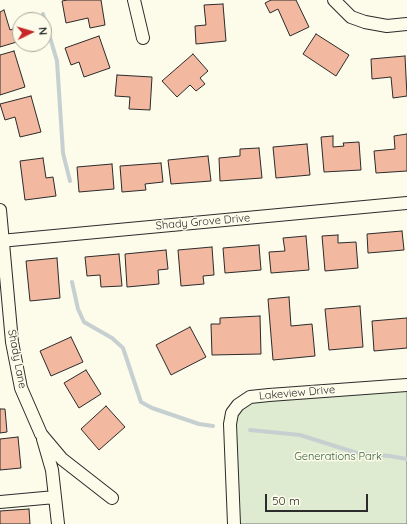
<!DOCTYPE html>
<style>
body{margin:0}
#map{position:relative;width:407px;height:524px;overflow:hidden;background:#fdfbea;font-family:Quicksand,sans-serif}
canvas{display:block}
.north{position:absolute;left:12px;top:12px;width:40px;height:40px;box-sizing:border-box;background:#fdfbea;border:1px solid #a9a89e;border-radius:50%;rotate:85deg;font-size:11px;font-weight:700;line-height:16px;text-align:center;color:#2b2b2b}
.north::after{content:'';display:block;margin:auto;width:14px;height:18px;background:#c62828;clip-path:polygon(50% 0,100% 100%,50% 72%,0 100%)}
.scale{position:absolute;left:265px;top:494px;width:103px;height:18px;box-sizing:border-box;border:2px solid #2b2b2b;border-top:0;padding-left:5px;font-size:12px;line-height:14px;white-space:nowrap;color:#2b2b2b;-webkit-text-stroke:3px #fdfbea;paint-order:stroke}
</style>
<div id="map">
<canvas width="407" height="524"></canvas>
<div class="north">N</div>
<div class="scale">50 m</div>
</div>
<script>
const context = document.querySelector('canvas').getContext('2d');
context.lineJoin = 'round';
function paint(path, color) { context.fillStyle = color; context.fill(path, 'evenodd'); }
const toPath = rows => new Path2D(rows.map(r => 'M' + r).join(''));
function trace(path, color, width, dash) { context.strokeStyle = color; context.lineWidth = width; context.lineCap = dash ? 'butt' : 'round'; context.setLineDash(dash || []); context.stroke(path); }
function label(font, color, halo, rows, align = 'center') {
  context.font = font + ' Quicksand,sans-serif'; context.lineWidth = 3; context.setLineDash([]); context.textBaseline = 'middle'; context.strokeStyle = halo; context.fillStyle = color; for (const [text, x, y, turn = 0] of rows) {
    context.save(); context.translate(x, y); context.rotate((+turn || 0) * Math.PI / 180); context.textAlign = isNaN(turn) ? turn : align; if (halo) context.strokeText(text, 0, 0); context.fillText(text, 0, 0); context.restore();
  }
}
const green = toPath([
 [407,385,407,524,234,524,230,424,250,397,407,385]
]);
const stream = toPath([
 [43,14,57,61,63,153,70,181],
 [72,282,78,309,84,322,112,338,123,348,141,402,152,408,199,424,213,426],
 [250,430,300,435,357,453,390,456,407,459]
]);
const building = toPath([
 [67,0,101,0,105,25,90,28,88,18,66,23,62,1,67,0],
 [271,0,296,0,309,27,290,36,278,9,270,13,265,3,271,0],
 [223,4,226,41,196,44,195,26,206,25,204,5,223,4],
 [4,10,10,30,16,28,20,41,0,47,0,12,4,10],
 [316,34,349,55,336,76,303,54,316,34],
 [99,36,110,68,84,77,79,62,71,65,65,48,99,36],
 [14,51,25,87,0,95,0,55,14,51],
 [193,54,208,71,200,78,205,84,196,91,190,85,177,97,162,81,193,54],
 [405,56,407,96,393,98,391,77,372,79,371,59,405,56],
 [117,75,152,77,150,110,129,109,130,97,115,96,117,75],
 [31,96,41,132,20,137,15,117,5,120,0,104,31,96],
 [407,134,407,171,376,173,374,151,395,149,394,136,407,134],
 [333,136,333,147,344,146,343,143,359,142,361,170,324,172,321,137,333,136],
 [307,144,310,175,276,178,273,147,307,144],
 [259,148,262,178,220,181,219,158,240,156,240,149,259,148],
 [208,156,211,181,171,184,168,160,208,156],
 [43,158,46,178,53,177,56,196,25,200,20,161,43,158],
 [161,163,163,182,145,184,146,190,122,192,120,166,161,163],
 [112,164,114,189,79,192,77,167,112,164],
 [402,231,404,250,368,253,367,234,402,231],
 [338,235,338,243,356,242,358,268,325,271,322,236,338,235],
 [306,236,309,270,271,273,269,252,285,251,283,238,306,236],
 [259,245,261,270,225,273,223,248,259,245],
 [212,247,214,275,203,276,204,284,181,286,178,250,212,247],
 [166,250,168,269,158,270,159,284,127,287,125,254,166,250],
 [119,254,122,286,101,287,100,275,87,276,85,257,119,254],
 [57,258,60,298,30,301,26,261,57,258],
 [289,297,291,326,312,324,315,356,273,360,268,299,289,297],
 [360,306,363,347,329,350,325,309,360,306],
 [260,316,261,354,212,355,211,324,220,324,220,318,260,316],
 [407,318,407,348,374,351,372,321,407,318],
 [190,327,206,357,171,375,156,345,190,327],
 [71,337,83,362,51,376,40,351,71,337],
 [86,370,101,394,79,408,64,383,86,370],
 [106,406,125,427,99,450,81,429,106,406],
 [0,409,5,409,7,432,0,433,0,409],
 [18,437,21,468,0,470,0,439,18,437],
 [29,509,30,524,0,524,0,511,29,509]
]);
const street = toPath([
 [134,0,143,38],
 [334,0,351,17,365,22,387,26,407,24],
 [0,210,12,342,21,388,41,434,62,459,112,498],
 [0,241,407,203],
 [43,439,52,470,58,524],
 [0,502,55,497],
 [234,524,230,424,232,413,238,405,250,397,269,395,407,385]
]);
const streetNames = [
 ["Shady Grove Drive",203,222,-5],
 ["Shady Lane",17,359,79],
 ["Lakeview Drive",297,393,-5]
];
const parkNames = [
 ["Generations Park",338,457]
];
paint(green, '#deebd1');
trace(green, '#74746e', 1);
trace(stream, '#c7d0d0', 4);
paint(building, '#f2b8a0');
trace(building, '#2b2b2b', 1);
trace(street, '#2b2b2b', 14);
trace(street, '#fdfbea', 12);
label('11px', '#2b2b2b', '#fdfbea', streetNames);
label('11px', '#34623c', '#fdfbea', parkNames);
</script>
